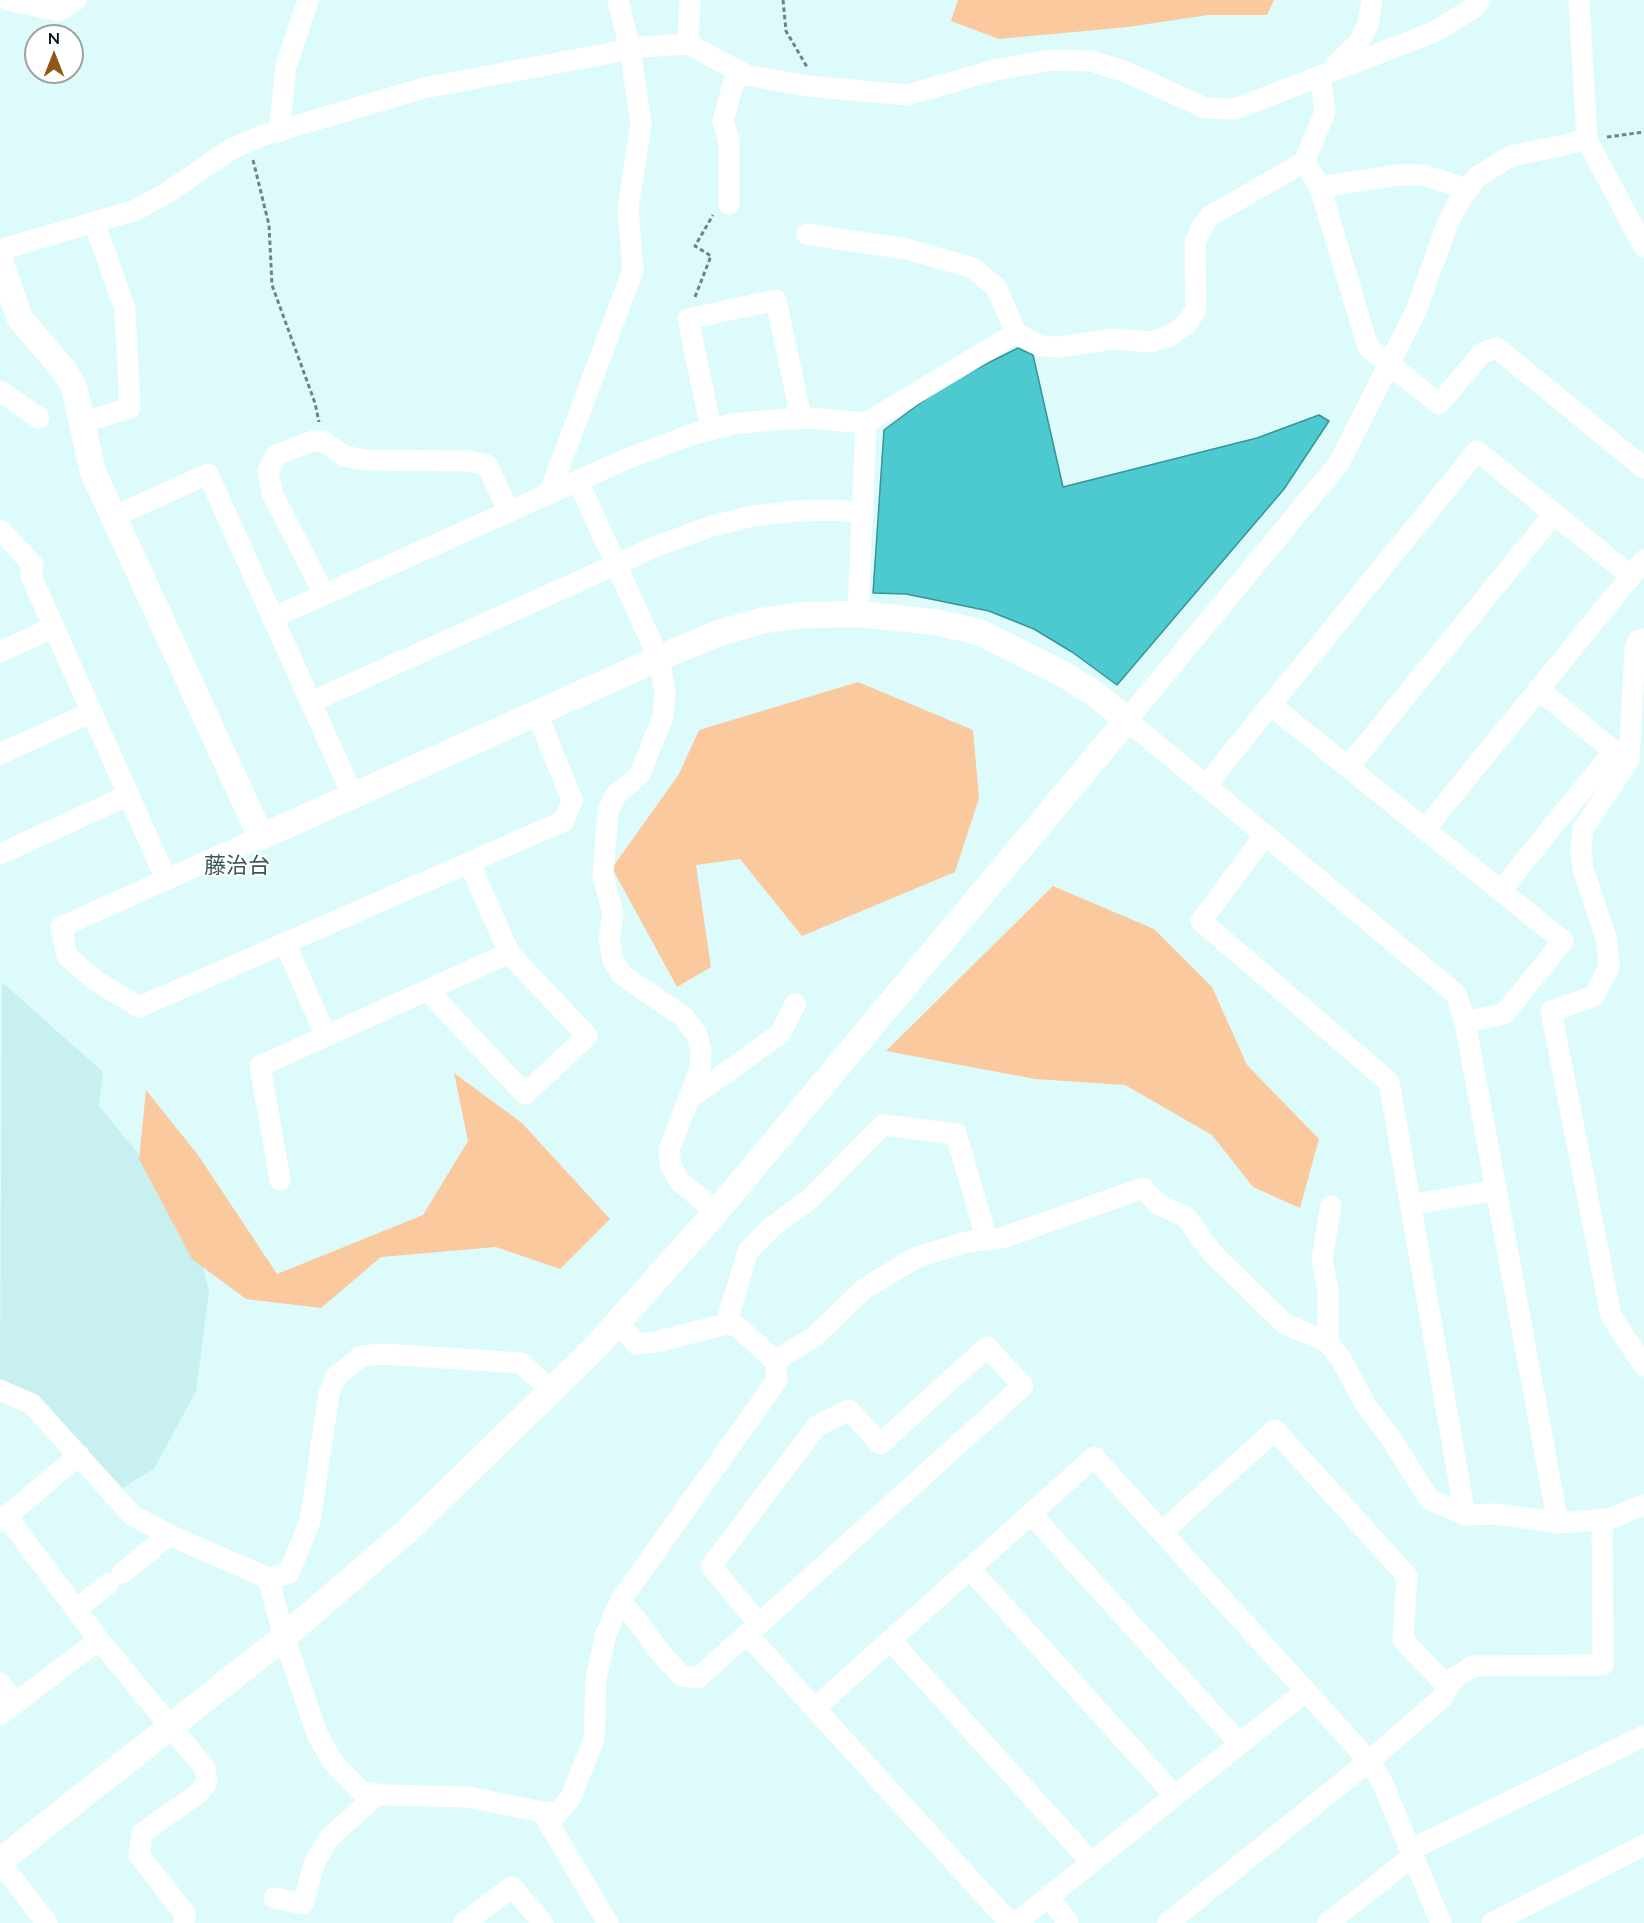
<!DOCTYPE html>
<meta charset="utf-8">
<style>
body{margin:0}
#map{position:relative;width:1644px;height:1923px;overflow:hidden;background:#defbfc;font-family:Lato,sans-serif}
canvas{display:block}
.north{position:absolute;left:24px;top:24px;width:60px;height:60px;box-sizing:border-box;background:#fff;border:2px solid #9da1a1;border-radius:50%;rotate:0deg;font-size:16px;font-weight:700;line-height:24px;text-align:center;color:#0a1415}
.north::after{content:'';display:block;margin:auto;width:21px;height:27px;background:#925717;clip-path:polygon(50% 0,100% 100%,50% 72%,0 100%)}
</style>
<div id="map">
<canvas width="1644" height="1923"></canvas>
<div class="north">N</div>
</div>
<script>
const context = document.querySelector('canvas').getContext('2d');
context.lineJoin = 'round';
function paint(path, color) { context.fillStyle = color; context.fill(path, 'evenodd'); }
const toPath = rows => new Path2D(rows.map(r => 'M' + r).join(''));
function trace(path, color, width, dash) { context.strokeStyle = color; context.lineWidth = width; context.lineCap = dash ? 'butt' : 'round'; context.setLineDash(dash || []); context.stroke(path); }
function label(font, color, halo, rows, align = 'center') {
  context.font = font + ' Lato,"Noto Sans JP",sans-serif'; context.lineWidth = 4.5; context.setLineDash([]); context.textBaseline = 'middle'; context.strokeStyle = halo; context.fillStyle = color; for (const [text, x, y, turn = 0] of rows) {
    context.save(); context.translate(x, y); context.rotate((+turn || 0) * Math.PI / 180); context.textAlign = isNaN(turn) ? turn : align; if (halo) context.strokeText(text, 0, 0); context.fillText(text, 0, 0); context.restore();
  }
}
const built = toPath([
 [2,982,103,1072,99,1106,192,1219,209,1292,196,1391,154,1469,122,1488,41,1403,0,1380]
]);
const green = toPath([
 [958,0,1274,0,1267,15,1208,15,1128,27,999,39,951,21],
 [858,682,973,730,979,798,955,872,802,936,740,859,696,865,711,967,677,987,612,868,679,774,699,730],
 [1053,886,1154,929,1212,987,1247,1065,1319,1139,1300,1208,1253,1187,1212,1135,1125,1085,1035,1079,886,1051],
 [454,1073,522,1123,610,1219,560,1269,496,1247,381,1257,321,1308,246,1299,192,1259,139,1159,146,1090,198,1155,277,1274,423,1215,468,1141]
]);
const water = toPath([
 [1018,348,1033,355,1063,487,1257,438,1319,415,1329,421,1284,489,1117,685,1072,652,1034,629,989,611,906,594,873,593,884,430,946,384,1018,348]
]);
const path = toPath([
 [783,0,786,31,807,67],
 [1607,137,1644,132],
 [253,160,269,225,272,285,315,403,319,422],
 [695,297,711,256,695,246,713,215]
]);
const minor = toPath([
 [8,0,58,11,76,0],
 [1579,0,1587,140,1644,247],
 [688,44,690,0],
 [1335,66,1359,42,1368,24,1372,0],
 [1320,76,1325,112,1304,162,1320,187,1368,347,1439,404,1482,353,1497,348,1644,468],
 [279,132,286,67,308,0],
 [1320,187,1398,175,1423,175,1468,189],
 [729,204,729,142,723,121,737,70],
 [807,234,906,249,973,268,996,287,1016,333],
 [0,250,136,210,167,193,231,149,261,136,424,88,642,47,688,44,746,75,807,86,907,95,995,70,1050,60,1091,61,1126,72,1205,108,1235,109,1434,32,1475,7,1480,0],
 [0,391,39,418],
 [82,423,130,408,125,309,94,222],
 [711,429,688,319,776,300,801,418],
 [578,481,659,659,665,692,663,716,640,774,614,797,608,812,603,876,613,913,609,940,613,960,622,975,684,1017,697,1035,701,1051,700,1069,669,1150,671,1166,680,1182,716,1211],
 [549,494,633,270,628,209,641,123,630,49,618,0],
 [113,517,208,474,353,796],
 [0,530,33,565,31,576,166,879],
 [324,594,272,493,268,471,276,455,313,441,323,441,344,456,365,460,468,461,487,465,509,512],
 [858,614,866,423,1016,333,1040,346,1059,347,1113,339,1151,342,1170,336,1187,323,1196,310,1195,244,1200,230,1210,216,1304,162],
 [272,618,624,460,690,435,733,424,773,420,809,418,866,423],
 [1644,639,1638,641,1635,649,1629,760,1583,829,1581,850,1583,869,1607,941,1609,967,1594,996,1551,1011,1611,1316,1644,1366],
 [0,652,54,627],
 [311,702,657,546,712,526,753,516,796,511,836,510,862,513],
 [1271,705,1563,941,1504,1014,1465,1022],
 [0,754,92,712],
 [1348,767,1554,514],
 [1205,786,1477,451,1631,576],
 [1425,829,1644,560],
 [1265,835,1201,921,1389,1082,1465,1515],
 [261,837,61,927,67,956,96,981,139,1007,564,821,572,800,537,714],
 [0,854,129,795],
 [1501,890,1614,751,1538,689],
 [285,943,326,1036],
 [427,990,525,1094,587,1036,509,953,469,862],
 [689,1099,780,1034,795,1004],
 [280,1180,260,1066,509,953],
 [1411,1205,1496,1190],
 [1331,1206,1322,1259,1328,1291,1328,1342,1341,1359,1365,1404,1390,1437,1429,1499,1465,1515,1497,1514,1558,1523,1609,1519,1644,1505],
 [617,1322,636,1344,656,1342,726,1324,748,1251,772,1227,810,1199,883,1125,956,1134,987,1240],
 [775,1361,814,1337,864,1289,915,1258,966,1242,1002,1238,1143,1188,1158,1204,1186,1217,1213,1254,1285,1324,1328,1342],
 [0,1390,32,1404,132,1515,169,1535,268,1578,284,1637,318,1736,333,1762,361,1791,385,1795,468,1797,542,1812,608,1923],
 [1031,1514,1240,1744],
 [7,1517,99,1640,205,1768,207,1782,199,1793,142,1833,139,1855,185,1914,184,1923],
 [0,1522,79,1455],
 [1558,1523,1465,1022,1456,994,1127,720,1339,463,1416,311,1447,225,1458,203,1477,177,1511,156,1587,140],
 [1162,1532,1275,1430,1407,1576,1403,1640,1448,1687],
 [970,1569,1175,1796],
 [122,1573,169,1535],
 [268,1578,289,1573,310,1521,329,1394,335,1378,361,1356,383,1354,521,1363,551,1390],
 [621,1600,664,1657,682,1676,698,1678,747,1634,759,1624,1023,1386,987,1347,880,1444,849,1410,817,1426,711,1566,759,1624],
 [76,1609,108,1584],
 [747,1634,1010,1923],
 [890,1640,1092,1863],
 [0,1683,15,1703],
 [815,1708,1094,1457,1369,1761,1382,1782,1441,1923],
 [0,1715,99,1640],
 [542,1812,558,1813,571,1797,594,1739,596,1678,606,1634,621,1600,777,1380,775,1361,737,1326,726,1324],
 [1410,1850,1644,1736],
 [0,1863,47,1923],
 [1049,1897,1068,1923],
 [274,1898,303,1904,315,1861,330,1837,378,1794],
 [464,1923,512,1887,543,1923],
 [1016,1923,1306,1691],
 [1168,1923,1369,1761,1442,1698,1454,1678,1473,1666,1603,1665,1602,1519],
 [1328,1923,1413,1856],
 [1492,1923,1644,1845]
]);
const tertiary = toPath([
 [0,261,20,319,64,370,74,387,93,472,261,837,673,652,719,633,761,621,802,615,858,614,935,622,979,632,1065,675,1095,694,1127,720,722,1205,595,1348,407,1531,284,1637,0,1861]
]);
const quarterNames = [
 ["藤治台",237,866]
];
paint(built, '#c9f0f1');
paint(green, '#fbc99e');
paint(water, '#4dcacf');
trace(water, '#399397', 1.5);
trace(path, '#708384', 3, [4.5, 3]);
trace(minor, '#fff', 21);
trace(tertiary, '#fff', 26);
label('22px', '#3c5556', '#fff', quarterNames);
</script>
